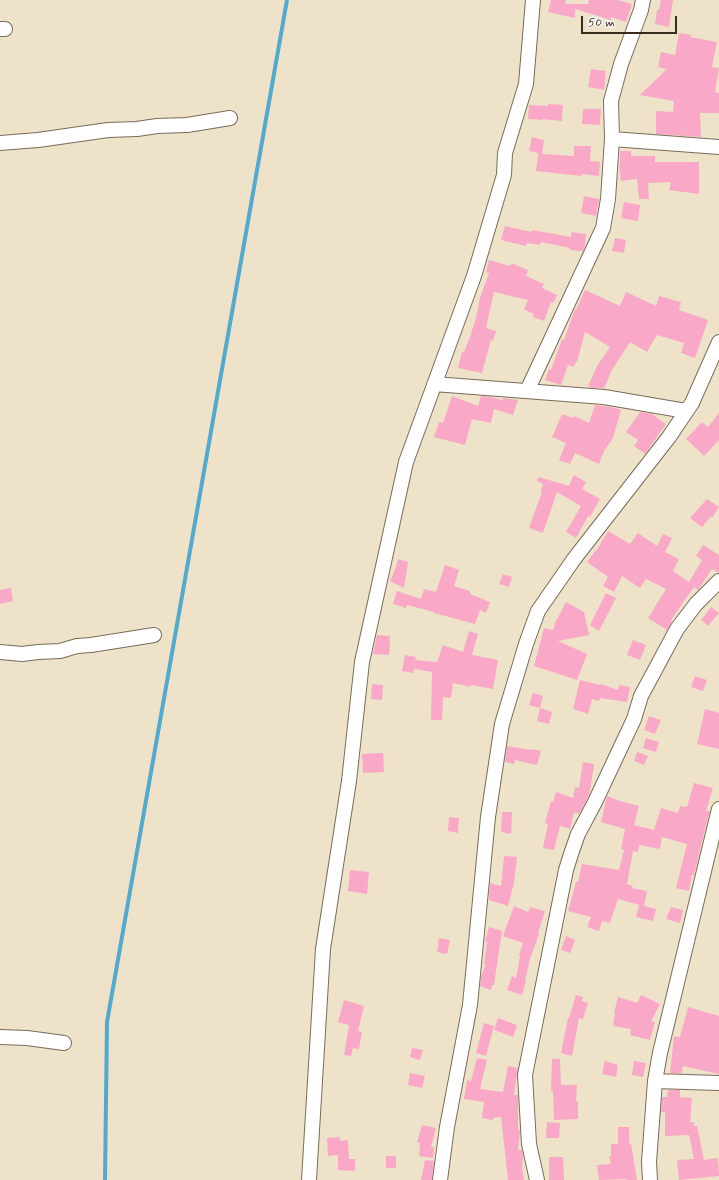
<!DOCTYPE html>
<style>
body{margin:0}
#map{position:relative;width:719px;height:1180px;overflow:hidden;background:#eee3c8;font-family:Mynerve,sans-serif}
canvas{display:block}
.scale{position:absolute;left:581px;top:16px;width:96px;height:18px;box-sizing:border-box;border:2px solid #3b2a1e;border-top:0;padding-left:5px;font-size:12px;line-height:14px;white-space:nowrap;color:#3b2a1e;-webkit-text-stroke:3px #f6f6f2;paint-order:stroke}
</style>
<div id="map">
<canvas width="719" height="1180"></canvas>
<div class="scale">50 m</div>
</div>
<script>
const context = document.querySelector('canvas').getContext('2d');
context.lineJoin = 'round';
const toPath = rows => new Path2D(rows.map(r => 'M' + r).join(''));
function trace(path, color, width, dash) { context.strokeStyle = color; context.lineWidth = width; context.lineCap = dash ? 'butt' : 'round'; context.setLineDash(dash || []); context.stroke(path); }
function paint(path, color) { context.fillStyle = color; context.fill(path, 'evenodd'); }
const stream = toPath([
 [105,1180,107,1022,287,0]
]);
const building = toPath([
 [551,0,566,0,565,4,588,4,589,0,618,0,632,4,626,22,611,17,611,20,575,9,575,18,548,12],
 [661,0,673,0,669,27,655,24,657,10,659,10],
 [679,33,691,35,690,37,717,42,712,67,719,68,715,92,719,93,719,113,700,113,701,137,656,134,656,111,673,112,674,101,640,95,667,69,658,67,661,52,675,55],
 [591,69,606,71,604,90,588,87],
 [548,104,563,105,562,121,542,119,542,120,528,119,529,105,548,106],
 [583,109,601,109,600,125,582,124],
 [532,137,544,140,542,154,574,156,574,146,591,146,590,161,600,162,599,176,582,174,581,176,536,171,538,153,539,153,529,151],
 [620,151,631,151,631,156,655,156,655,162,699,162,699,194,669,190,671,182,648,183,649,199,639,199,637,179,621,181,619,165,620,165],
 [584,196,599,199,596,216,581,213],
 [624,202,640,205,638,221,621,218],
 [505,226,531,232,532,230,571,237,571,232,586,234,585,246,583,251,570,250,570,248,541,242,540,245,527,243,526,246,501,240],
 [615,238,626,240,624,253,612,251],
 [489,260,510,266,511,263,528,270,526,276,544,284,542,288,557,295,553,303,551,302,544,321,533,317,534,314,524,309,528,300,494,292,486,328,496,331,493,341,491,340,482,373,458,368,462,352,464,352,470,337,476,318,480,298,489,273,486,272],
 [585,290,620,306,626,292,656,306,659,296,681,302,679,310,708,320,695,358,681,353,684,343,657,335,647,352,630,342,612,370,604,388,592,388,588,386,597,366,610,347,585,332,577,362,576,361,574,367,568,365,561,385,545,380,549,369,551,370,562,339,564,340,575,309,576,310],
 [452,396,478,406,481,396,491,397,503,400,503,398,518,400,513,415,494,409,491,423,472,419,465,445,434,437,439,422,443,423],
 [595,405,611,407,621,410,613,438,604,451,599,464,575,453,570,464,559,460,566,443,552,437,562,414,573,418,574,416,589,423],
 [640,412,652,414,666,424,645,454,634,446,638,440,626,432],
 [719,413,719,440,704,456,686,439,702,422,708,427],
 [574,475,586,482,582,489,600,499,590,517,588,516,576,538,566,532,581,506,557,492,543,533,529,528,542,492,541,491,543,484,537,481,539,477,569,486],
 [707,499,719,507,712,518,711,516,702,527,690,518],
 [608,531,630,544,638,533,657,546,663,534,672,538,665,552,679,559,673,571,689,582,702,560,696,556,703,545,719,555,719,573,712,569,698,590,694,587,671,620,672,621,667,630,648,618,666,589,646,579,640,588,622,576,614,592,603,586,608,577,587,562,595,551,596,551],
 [398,559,408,562,404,588,390,581,396,567],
 [445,565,459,570,454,586,470,591,470,594,490,602,486,613,480,610,475,624,434,613,434,612,407,605,406,608,393,604,397,591,421,599,424,589,436,592],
 [503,574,512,577,509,587,499,584],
 [11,588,13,601,0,604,0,590],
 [606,593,616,598,599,631,590,625],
 [566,602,584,612,589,635,558,641,587,654,577,680,534,666,544,628,553,630,555,623],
 [711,607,719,613,708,626,701,620],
 [469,631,478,634,472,655,498,660,493,689,471,685,471,687,453,683,451,698,443,697,442,720,431,720,432,672,414,669,413,673,402,671,405,655,416,657,415,660,437,662,443,645,463,652],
 [377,635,390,636,389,655,373,654],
 [633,640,646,645,640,660,627,655],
 [695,676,707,680,703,691,691,687],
 [580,680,600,685,601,684,618,690,619,685,630,687,627,702,600,698,599,701,592,699,588,714,573,709],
 [372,684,383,685,382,700,371,699],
 [533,693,543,696,540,708,529,705],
 [540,708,552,712,549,724,537,721],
 [705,709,719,713,719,749,697,744],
 [649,716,661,720,655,734,644,730],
 [646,738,659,742,656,752,643,748],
 [507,746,531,750,532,749,541,751,537,765,515,760,514,764,505,762],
 [637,752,648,756,644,765,634,761],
 [383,753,384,772,363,773,362,754],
 [583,762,594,764,590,791,587,799,579,814,574,812,570,829,560,826,554,850,543,848,548,824,545,823,551,801,553,802,556,792,573,798,575,787,579,788],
 [694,783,713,788,706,811,710,811,706,825,694,875,692,875,689,891,676,888,687,844,662,837,660,849,639,845,638,852,633,851,627,884,633,886,632,888,647,891,644,906,656,909,653,921,636,917,639,905,618,899,610,923,602,921,599,931,587,927,591,917,568,911,576,882,578,882,582,864,619,870,624,850,621,849,625,829,601,822,607,796,620,801,639,806,634,825,654,830,661,808,678,813,680,806,687,807],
 [502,812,512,812,511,834,501,832],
 [449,817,459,818,458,833,448,831],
 [504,856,517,857,514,883,508,906,489,900,490,883,501,886],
 [350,870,369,872,367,894,348,891],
 [514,906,528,912,530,907,545,911,538,933,539,934,530,959,525,981,526,981,522,995,507,990,512,976,516,978,520,956,519,955,523,943,503,936],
 [671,907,683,910,680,923,666,919],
 [489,927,502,931,494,985,492,985,491,990,480,986,481,977,486,964,484,964,487,942,485,941],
 [566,936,575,940,570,953,561,950],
 [439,938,450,940,447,954,437,952],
 [576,995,583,997,582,1001,588,1003,583,1019,579,1018,572,1056,561,1053,568,1018,569,1018],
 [641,995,660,1004,651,1021,655,1022,650,1040,630,1035,631,1029,613,1026,615,1013,614,1013,618,997,637,1003],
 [344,1000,364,1006,358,1031,362,1032,359,1049,353,1048,351,1056,344,1055,349,1025,338,1022],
 [688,1007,719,1016,719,1074,683,1066,682,1073,670,1073,674,1036,680,1037],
 [498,1018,517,1025,513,1037,494,1030],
 [484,1023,494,1026,486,1056,476,1053],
 [412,1048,423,1050,420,1060,410,1057],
 [477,1058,487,1060,480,1089,503,1092,508,1066,518,1068,514,1095,518,1095,518,1130,520,1130,520,1132,518,1150,522,1150,523,1156,522,1168,524,1180,508,1180,501,1117,493,1118,493,1120,482,1118,484,1102,464,1099,467,1080,471,1081],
 [552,1059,560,1059,561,1085,577,1085,576,1101,578,1101,578,1119,554,1120,553,1091,551,1091],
 [605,1061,618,1065,616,1077,602,1074],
 [634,1061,646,1063,643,1077,632,1075],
 [410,1073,425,1076,422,1088,408,1085],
 [668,1090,680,1090,680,1097,692,1098,690,1122,694,1122,694,1126,697,1126,704,1160,718,1158,719,1176,679,1180,677,1160,694,1159,689,1135,665,1136,665,1112,661,1112,662,1097,667,1097],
 [547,1122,560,1123,559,1138,546,1138],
 [422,1125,436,1128,431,1147,434,1147,433,1158,419,1156,420,1143,417,1142],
 [618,1127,629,1127,629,1144,631,1143,637,1180,627,1180,626,1179,599,1180,597,1165,611,1164,609,1156,611,1156,611,1144,618,1144],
 [340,1137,340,1141,348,1140,349,1159,355,1159,355,1171,338,1170,338,1155,328,1156,327,1138],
 [386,1156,396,1156,396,1168,386,1168],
 [549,1157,563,1157,564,1180,549,1180],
 [425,1160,434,1161,432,1180,421,1180]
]);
const minor = toPath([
 [0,29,5,29],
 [612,139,719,147],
 [0,143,38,140,108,130,137,129,157,126,187,125,230,118],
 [434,384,604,397,686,411],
 [527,391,603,228,608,199,612,139,611,101,621,64,641,10,643,0],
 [0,652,22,654,38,652,60,651,77,646,91,645,154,635],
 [0,1037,27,1038,64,1043],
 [655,1081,719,1083],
 [309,1180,323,949,349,781,362,662,406,462,474,276,504,175,505,153,526,84,533,0],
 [440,1180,447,1127,470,1005,488,817,502,724,526,644,538,611,574,559,669,437,692,403,719,342],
 [537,1180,529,1144,525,1075,566,870,572,851,578,834,595,802,634,719,641,696,677,629,696,604,719,581],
 [650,1180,649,1162,655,1081,660,1053,719,809]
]);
trace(stream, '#52aacf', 4);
paint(building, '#f9a9c7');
trace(minor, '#7a6b5a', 16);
trace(minor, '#fff', 14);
</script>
